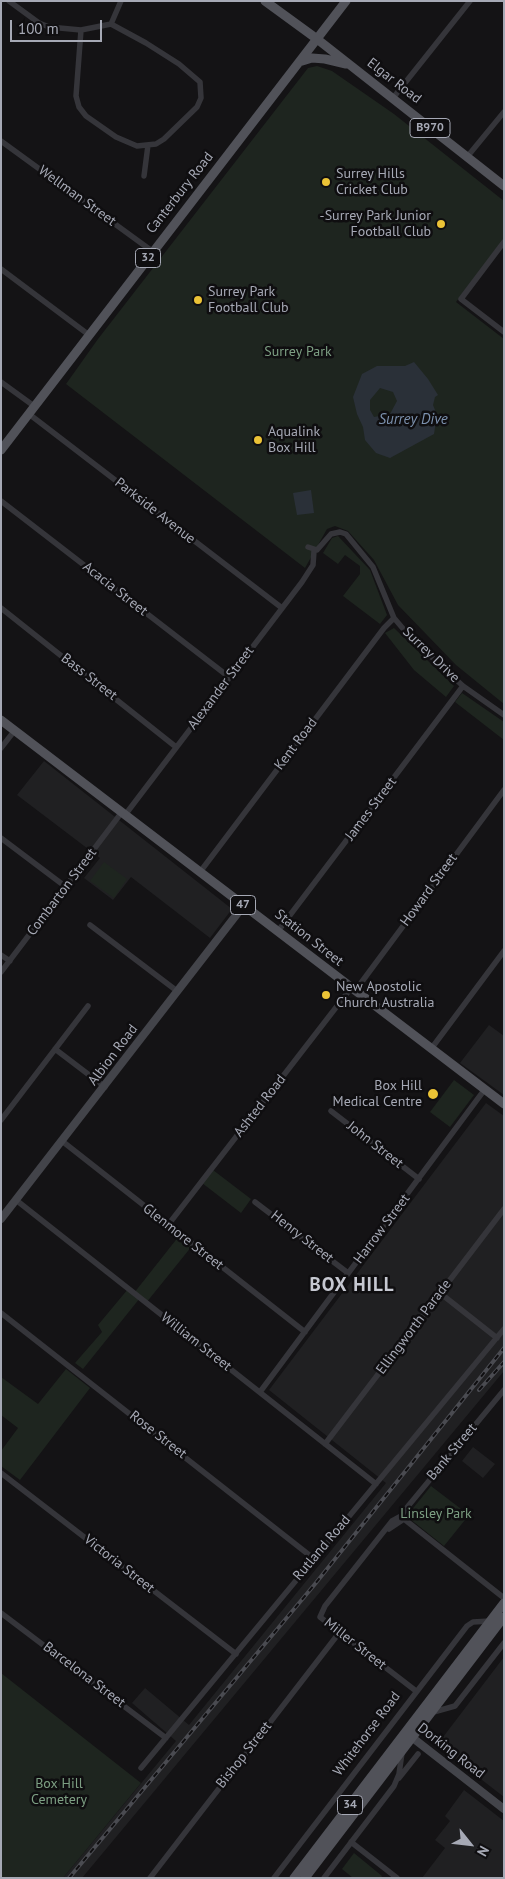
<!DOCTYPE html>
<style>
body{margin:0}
#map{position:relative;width:505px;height:1879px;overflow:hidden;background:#141315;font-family:"PT Sans",sans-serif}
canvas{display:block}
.frame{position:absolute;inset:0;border:2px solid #a6a9b5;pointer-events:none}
.north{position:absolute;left:445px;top:1819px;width:50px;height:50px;-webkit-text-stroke:4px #0f0e10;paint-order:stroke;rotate:119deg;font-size:14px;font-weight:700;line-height:20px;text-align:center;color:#a6a9b5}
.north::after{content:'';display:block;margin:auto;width:18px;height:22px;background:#a6a9b5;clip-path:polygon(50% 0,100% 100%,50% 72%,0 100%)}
.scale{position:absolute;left:10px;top:20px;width:92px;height:22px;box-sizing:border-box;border:2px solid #a6a9b5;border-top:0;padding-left:6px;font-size:15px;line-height:18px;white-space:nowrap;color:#a6a9b5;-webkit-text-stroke:4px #0f0e10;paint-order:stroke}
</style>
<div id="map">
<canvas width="505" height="1879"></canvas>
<div class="frame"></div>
<div class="north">N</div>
<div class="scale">100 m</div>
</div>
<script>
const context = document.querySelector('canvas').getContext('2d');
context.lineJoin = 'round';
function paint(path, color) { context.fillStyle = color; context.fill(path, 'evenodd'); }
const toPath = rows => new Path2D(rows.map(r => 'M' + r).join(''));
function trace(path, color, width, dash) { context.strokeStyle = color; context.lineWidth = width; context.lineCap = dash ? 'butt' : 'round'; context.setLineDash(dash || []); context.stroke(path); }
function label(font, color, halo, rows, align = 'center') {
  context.font = font + ' "PT Sans",sans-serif'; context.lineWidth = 5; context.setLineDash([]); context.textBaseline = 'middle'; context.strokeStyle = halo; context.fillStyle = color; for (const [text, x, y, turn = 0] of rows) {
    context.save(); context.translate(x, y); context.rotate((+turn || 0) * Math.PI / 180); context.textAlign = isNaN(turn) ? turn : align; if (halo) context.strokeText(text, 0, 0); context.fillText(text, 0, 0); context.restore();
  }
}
const built = toPath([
 [44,761,232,909,210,938,131,877,113,900,84,878,100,858,17,795],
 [489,1025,504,1036,504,1095,460,1063],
 [486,1103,504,1116,504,1371,82,1878,63,1878,176,1741,132,1703,145,1688,189,1725,386,1483,269,1390],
 [473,1447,495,1464,483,1478,462,1461],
 [504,1657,504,1797,437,1745],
 [464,1790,504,1821,504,1878,422,1878,445,1848,435,1840,450,1821,445,1816]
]);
const green = toPath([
 [317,66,332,71,394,114,504,201,504,240,456,302,504,339,504,704,456,665,398,605,374,560,348,531,335,526,327,529,305,568,66,384,98,339,308,68],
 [338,536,370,570,387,615,380,624,343,596,360,574,360,566,345,555,338,564,323,553,332,538],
 [394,628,454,686,446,697,414,670,385,633],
 [462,693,504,722,504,740,455,702],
 [104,862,127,879,114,898,90,881],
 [454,1080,474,1095,450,1127,430,1112],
 [213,1170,251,1199,241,1213,202,1183],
 [179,1236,192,1246,146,1303,140,1298,83,1369,75,1363,102,1332,98,1325,128,1289,134,1293],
 [66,1369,90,1388,20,1480,1,1466,1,1451,18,1428,1,1415,1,1377,38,1404],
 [431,1486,469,1515,444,1546,410,1519,410,1512],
 [1,1673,141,1783,63,1878,1,1878],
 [354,1853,382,1876,381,1878,353,1878,342,1869]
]);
const water = toPath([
 [414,362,428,379,438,395,435,397,433,405,437,415,434,434,390,458,376,453,365,440,363,427,357,414,353,397,362,374,377,366,405,366],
 [380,388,393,392,397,401,390,414,374,417,370,410,370,400],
 [311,490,314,513,297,515,293,493]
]);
const street = toPath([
 [9,1,39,23,49,27,81,30,111,24,146,43,179,64,200,82,201,98,197,107,164,139,156,144,137,146,116,137,86,116,79,107,76,96,81,30],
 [111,24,121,1],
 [393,98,470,1],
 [1,141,152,251],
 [467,157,504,112],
 [144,176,148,145],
 [504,242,461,299,504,332],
 [1,269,89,335],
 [1,382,34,406],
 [29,414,282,608],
 [1,501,229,677],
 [308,547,317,550,331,534,340,532,346,534,373,567,394,618,411,638,463,686,504,715],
 [1,608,176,747],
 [1,748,15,730],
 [125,815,302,582,313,565,314,551],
 [1,838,66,887],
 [200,872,384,628,394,618],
 [90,925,177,991],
 [278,931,463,686],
 [1,955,10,961],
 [1,972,122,812],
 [355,991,504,790],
 [55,1049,105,1087],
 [431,1049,504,951],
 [331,1111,419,1179],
 [1,1120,88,1006],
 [62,1141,305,1332],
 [16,1200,376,1484],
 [255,1202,348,1273],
 [168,1225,351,988],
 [440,1293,497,1338],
 [1,1313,313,1558],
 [260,1392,485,1089],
 [325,1444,504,1209],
 [1,1473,236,1654],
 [403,1515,392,1521,325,1606,320,1617,416,1691],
 [404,1519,403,1513,409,1505,504,1390],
 [404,1519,504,1598],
 [389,1529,404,1519],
 [1,1613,166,1738],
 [430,1713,455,1706,504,1643],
 [141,1768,504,1329],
 [399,1778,418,1754],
 [351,1842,397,1878],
 [150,1878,339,1633],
 [274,1878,467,1626,473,1622,490,1621],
 [324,1878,394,1786,399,1774,402,1753]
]);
const secondary = toPath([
 [1,1219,244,905],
 [409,1735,504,1809]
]);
const primary = toPath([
 [265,1,317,39,504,186],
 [299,62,312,58,325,59,346,64],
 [1,450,346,1],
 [1,720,504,1104],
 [294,1878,504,1603],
 [305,1878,504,1617]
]);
const rail = toPath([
 [479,1390,504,1362],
 [69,1878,315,1584,504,1348]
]);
const markers = [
 [326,182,5,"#ebc336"],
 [441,224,5,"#ebc336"],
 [198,300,5,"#ebc336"],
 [258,440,5,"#ebc336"],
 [326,995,5,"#ebc336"],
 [433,1094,6,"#ebc336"]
];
const shields = [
 [430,128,40],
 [148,258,25],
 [243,905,25],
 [350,1805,25]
];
const shieldNames = [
 ["B970",430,128],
 ["32",148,258],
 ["47",243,905],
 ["34",350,1805]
];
const streetNames = [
 ["Elgar Road",394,81,38],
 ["Canterbury Road",180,193,-52],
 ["Wellman Street",77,196,36],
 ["Parkside Avenue",155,511,38],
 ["Acacia Street",115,589,38],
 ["Surrey Drive",431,655,44],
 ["Bass Street",89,677,38],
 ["Alexander Street",221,688,-53],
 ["Kent Road",296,744,-53],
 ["James Street",371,809,-53],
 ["Howard Street",429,890,-54],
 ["Combarton Street",62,892,-53],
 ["Station Street",309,938,38],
 ["Albion Road",113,1055,-53],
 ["Ashted Road",260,1106,-52],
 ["John Street",375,1145,38],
 ["Harrow Street",382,1229,-53],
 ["Glenmore Street",183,1237,38],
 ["Henry Street",302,1237,38],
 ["Ellingworth Parade",414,1327,-53],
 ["William Street",196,1342,38],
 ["Rose Street",158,1435,38],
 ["Bank Street",452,1452,-50],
 ["Rutland Road",322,1548,-50],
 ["Victoria Street",119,1564,38],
 ["Miller Street",355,1644,38],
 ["Barcelona Street",84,1675,37],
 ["Whitehorse Road",367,1734,-53],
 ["Dorking Road",451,1751,38],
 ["Bishop Street",244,1755,-52]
];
const poiNames = [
 ["Surrey Hills",336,174],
 ["Cricket Club",336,190],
 ["-Surrey Park Junior",431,216,"right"],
 ["Football Club",431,232,"right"],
 ["Surrey Park",208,292],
 ["Football Club",208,308],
 ["Aqualink",268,432],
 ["Box Hill",268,448],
 ["New Apostolic",336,987],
 ["Church Australia",336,1003],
 ["Box Hill",422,1086,"right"],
 ["Medical Centre",422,1102,"right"]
];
const parkNames = [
 ["Surrey Park",298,352],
 ["Linsley Park",436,1514],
 ["Box Hill",59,1784],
 ["Cemetery",59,1800]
];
const waterNames = [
 ["Surrey Dive",413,420]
];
const districtNames = [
 ["BOX HILL",352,1286]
];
paint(built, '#202022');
paint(green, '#1e251f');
paint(water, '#2a3038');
trace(street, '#35353a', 5.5);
trace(secondary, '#43444a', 8);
trace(primary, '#515259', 9);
trace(rail, '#4a4b51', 4);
trace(rail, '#0f0e10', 2, [5.5]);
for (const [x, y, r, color] of markers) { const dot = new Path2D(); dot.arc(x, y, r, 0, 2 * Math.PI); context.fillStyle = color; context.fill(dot); trace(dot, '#0f0e10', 2); }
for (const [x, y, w] of shields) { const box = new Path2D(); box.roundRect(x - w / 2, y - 9.5, w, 19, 4); context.fillStyle = '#0f0e10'; context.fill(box); trace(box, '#a6a9b5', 1); }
label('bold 12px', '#a6a9b5', null, shieldNames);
label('14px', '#a6a9b5', '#0f0e10', streetNames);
label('14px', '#a6a9b5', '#0f0e10', poiNames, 'left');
label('14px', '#7d9f83', '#0f0e10', parkNames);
label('italic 15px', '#7d92af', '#0f0e10', waterNames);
context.letterSpacing = '1px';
label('bold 19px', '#c6c8d1', '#0f0e10', districtNames);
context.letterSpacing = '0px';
</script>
